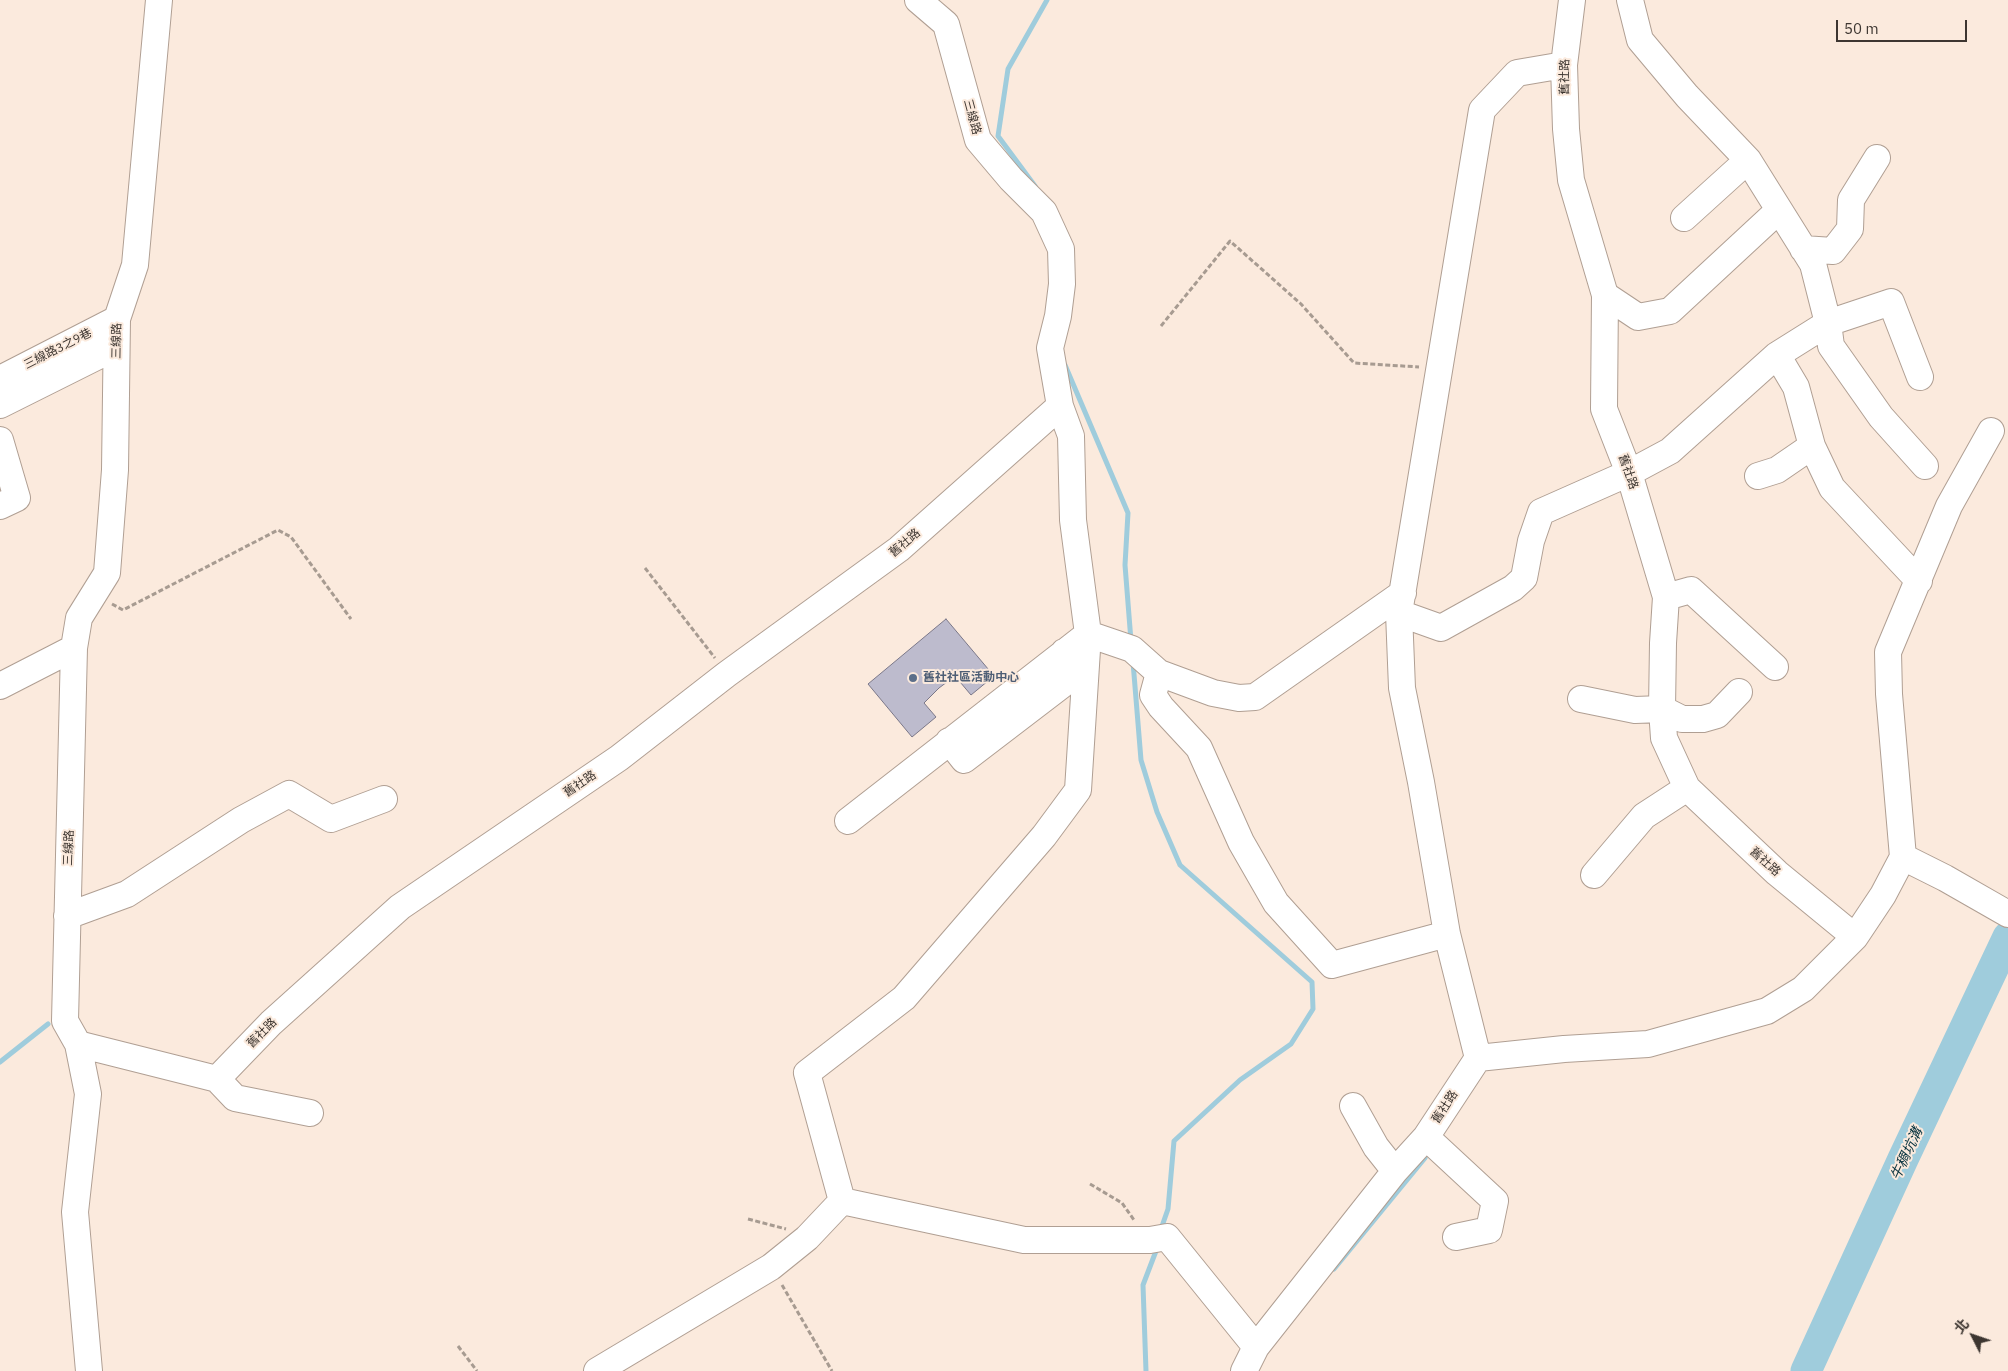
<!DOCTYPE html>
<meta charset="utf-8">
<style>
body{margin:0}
#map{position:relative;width:2008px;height:1371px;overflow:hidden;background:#fbeadd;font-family:"IBM Plex Sans","Noto Sans TC",sans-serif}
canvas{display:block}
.north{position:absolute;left:1948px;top:1311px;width:50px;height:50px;-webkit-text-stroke:4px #fbeadd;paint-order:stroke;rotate:311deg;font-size:14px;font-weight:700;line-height:20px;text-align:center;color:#3d3631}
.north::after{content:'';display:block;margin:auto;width:18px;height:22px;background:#3d3631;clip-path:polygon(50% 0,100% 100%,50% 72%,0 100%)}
.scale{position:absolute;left:1836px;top:20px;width:131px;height:22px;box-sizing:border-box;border:2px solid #3d3631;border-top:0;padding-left:6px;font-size:15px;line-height:18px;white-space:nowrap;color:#3d3631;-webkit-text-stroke:4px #fbeadd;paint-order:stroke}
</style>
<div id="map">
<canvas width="2008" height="1371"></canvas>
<div class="north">北</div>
<div class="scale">50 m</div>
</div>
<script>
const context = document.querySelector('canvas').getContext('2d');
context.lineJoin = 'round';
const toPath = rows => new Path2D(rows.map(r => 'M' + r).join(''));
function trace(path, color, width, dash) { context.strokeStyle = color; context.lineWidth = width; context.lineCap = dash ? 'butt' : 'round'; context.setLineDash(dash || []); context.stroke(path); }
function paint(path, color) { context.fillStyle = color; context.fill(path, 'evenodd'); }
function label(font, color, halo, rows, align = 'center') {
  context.font = font + ' "IBM Plex Sans","Noto Sans TC",sans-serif'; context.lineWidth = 4; context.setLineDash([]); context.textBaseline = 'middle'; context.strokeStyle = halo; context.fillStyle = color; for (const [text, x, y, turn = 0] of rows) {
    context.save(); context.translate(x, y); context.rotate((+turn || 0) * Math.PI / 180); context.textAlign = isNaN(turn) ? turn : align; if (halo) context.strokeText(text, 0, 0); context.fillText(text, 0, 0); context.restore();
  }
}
const stream = toPath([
 [1035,186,998,136,1008,69,1047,0],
 [1065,365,1128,513,1125,565,1131,641],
 [1133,662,1141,760,1157,812,1180,865,1312,982,1313,1009,1291,1044,1240,1080,1174,1141,1168,1209,1161,1229],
 [0,1062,48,1024],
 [1334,1269,1425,1158],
 [1146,1371,1143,1285,1156,1251]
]);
const river = toPath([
 [1806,1371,1903,1159,2008,937]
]);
const building = toPath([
 [946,619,994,676,971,695,955,676,939,688,924,703,936,717,912,737,868,684,946,619]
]);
const path = toPath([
 [1161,326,1230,241,1301,304,1354,363,1419,367],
 [645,568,715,658],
 [112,604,123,610,278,530,291,537,351,619],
 [1090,1184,1122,1203,1134,1220],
 [748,1219,786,1229],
 [782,1285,832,1371],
 [458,1346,477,1371]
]);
const minor = toPath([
 [918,0,946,24,978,140,1011,179,1044,212,1061,249,1062,284,1058,316,1050,348,1060,406,1071,436,1073,520,1088,634,1078,790,1044,836,904,998,807,1073,842,1201,1024,1240,1150,1240,1167,1237,1256,1347],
 [1572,0,1564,65,1566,129,1571,180,1605,295,1604,409,1629,473,1666,597,1663,643,1662,709,1664,738,1687,788,1777,873,1855,937],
 [1630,0,1640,40,1687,96,1748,160,1813,264,1828,323,1831,346,1881,417,1925,466],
 [1684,218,1748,160],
 [1803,249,1833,251,1850,229,1851,200,1877,158],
 [1605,295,1638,317,1670,311,1779,210],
 [1777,355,1796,387,1812,446,1832,488,1919,581],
 [0,379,117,319],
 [0,405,116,347],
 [0,440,17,498,0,506],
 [1758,476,1777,470,1812,446],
 [1666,597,1691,590,1775,667],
 [1399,613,1441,628,1513,588,1524,578,1531,541,1541,512,1629,473,1670,451,1777,355,1828,323,1891,302,1920,377],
 [1159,673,1153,695,1161,707,1199,748,1241,842,1276,903,1332,965,1447,934],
 [0,686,74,648],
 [1581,699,1635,710,1662,709,1682,719,1703,719,1717,715,1739,692],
 [949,741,964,760,1066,682,1064,652],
 [848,821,1088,634,1132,649,1159,673,1213,693,1239,698,1255,697,1403,593],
 [1903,857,1945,878,2008,914],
 [1594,875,1644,816,1687,788],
 [67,916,127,894,241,820,289,794,331,819,384,799],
 [78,1044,217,1079,271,1023,400,907,619,758,727,674,899,549,1060,406],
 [1478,1058,1447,934,1421,782,1402,688,1399,613,1482,110,1517,73,1564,65],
 [217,1079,235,1098,310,1113],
 [1353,1106,1376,1147,1395,1171],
 [1426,1137,1495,1201,1489,1230,1456,1237],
 [89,1371,75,1212,88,1094,78,1044,65,1021,74,648,79,618,107,573,115,470,117,319,135,265,159,0],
 [597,1371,771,1267,807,1238,842,1201],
 [1244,1371,1256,1347,1395,1171,1426,1137,1478,1058,1564,1049,1648,1044,1767,1011,1803,989,1855,937,1883,895,1903,857,1889,694,1888,652,1949,506,1991,431]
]);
const markers = [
 [913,678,5,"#5c6f8a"]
];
const streetNames = [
 ["舊社路",1565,77,-89],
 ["三線路",972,117,75],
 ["三線路",117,341,-89],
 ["三線路3之9巷",58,349,-27],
 ["舊社路",1628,472,71],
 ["舊社路",905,543,-40],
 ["舊社路",580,784,-34],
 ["三線路",69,848,-88],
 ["舊社路",1765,862,42],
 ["舊社路",262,1033,-45],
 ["舊社路",1445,1107,-57]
];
const serviceNames = [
 ["舊社社區活動中心",923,678]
];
const waterNames = [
 ["牛稠坑溝",1907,1154,-65]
];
trace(stream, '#9fccdc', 5);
trace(river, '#9fccdc', 31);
paint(building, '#bdbbcd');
trace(building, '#7a7788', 1);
trace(minor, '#b09f93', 28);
trace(path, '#a79b91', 3, [5, 2.5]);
trace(minor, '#fff', 26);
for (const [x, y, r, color] of markers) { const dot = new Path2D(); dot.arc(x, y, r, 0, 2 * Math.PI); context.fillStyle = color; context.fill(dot); trace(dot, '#fbeadd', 2); }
label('12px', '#3d3631', '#fbeadd', streetNames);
label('bold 12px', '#4e5e75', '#fbeadd', serviceNames, 'left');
label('italic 14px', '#08333f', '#fbeadd', waterNames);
</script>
